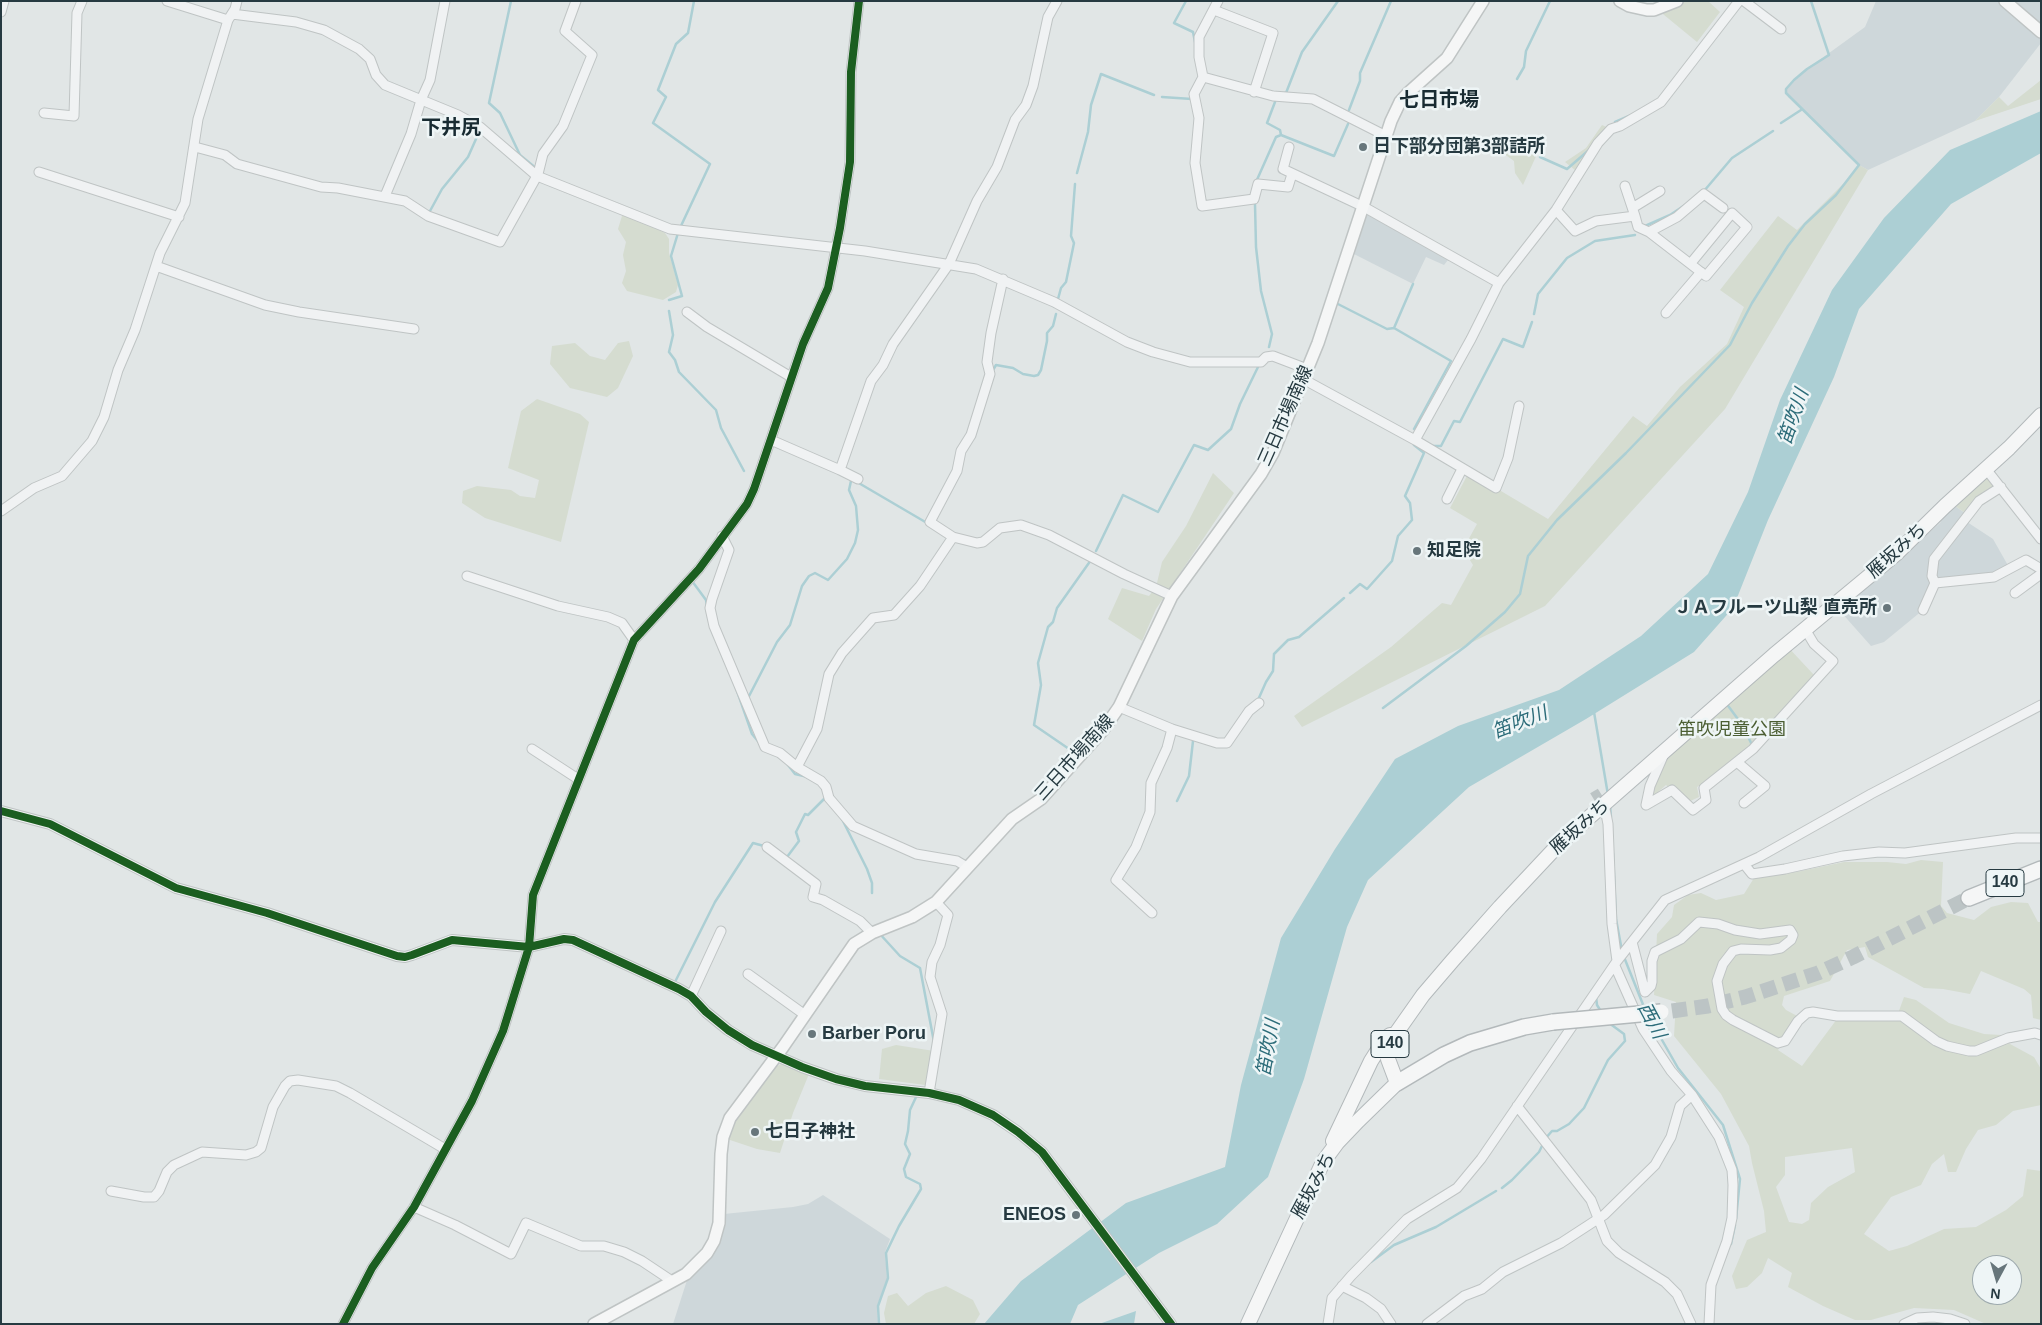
<!DOCTYPE html>
<meta charset="utf-8">
<style>
body{margin:0}
#map{position:relative;width:2042px;height:1325px;overflow:hidden;background:#e1e6e6;font-family:Helvetica,sans-serif}
canvas{display:block}
.frame{position:absolute;inset:0;border:2px solid #263a41;pointer-events:none}
.north{position:absolute;left:1972px;top:1255px;width:50px;height:50px;box-sizing:border-box;background:#eef5f6;border:1px solid #9eaaae;border-radius:50%;rotate:186deg;font-size:14px;font-weight:700;line-height:20px;text-align:center;color:#263a41}
.north::after{content:'';display:block;margin:auto;width:18px;height:22px;background:#67767b;clip-path:polygon(50% 0,100% 100%,50% 72%,0 100%)}
</style>
<div id="map">
<canvas width="2042" height="1325"></canvas>
<div class="frame"></div>
<div class="north">N</div>
</div>
<script>
const context = document.querySelector('canvas').getContext('2d');
context.lineJoin = 'round';
function paint(path, color) { context.fillStyle = color; context.fill(path, 'evenodd'); }
const toPath = rows => new Path2D(rows.map(r => 'M' + r).join(''));
function trace(path, color, width, dash) { context.strokeStyle = color; context.lineWidth = width; context.lineCap = dash ? 'butt' : 'round'; context.setLineDash(dash || []); context.stroke(path); }
function label(font, color, halo, rows, align = 'center') {
  context.font = font + ' Helvetica,"Noto Sans JP",sans-serif'; context.lineWidth = 5; context.setLineDash([]); context.textBaseline = 'middle'; context.strokeStyle = halo; context.fillStyle = color; for (const [text, x, y, turn = 0] of rows) {
    context.save(); context.translate(x, y); context.rotate((+turn || 0) * Math.PI / 180); context.textAlign = isNaN(turn) ? turn : align; if (halo) context.strokeText(text, 0, 0); context.fillText(text, 0, 0); context.restore();
  }
}
const built = toPath([
 [1876,1,2041,1,2041,43,1999,97,1975,121,1868,170,1859,165,1788,97,1786,89,1807,69,1865,27],
 [1367,209,1452,255,1444,265,1426,257,1413,284,1352,253],
 [1952,504,1968,515,1964,520,1993,539,2010,569,1994,577,1935,583,1923,610,1884,642,1871,646,1840,611,1940,523],
 [823,1195,890,1239,885,1252,887,1279,877,1306,878,1324,673,1324,688,1277,705,1263,719,1246,724,1214,793,1207,808,1204]
]);
const green = toPath([
 [1681,1,1708,1,1720,12,1697,42,1658,10],
 [2041,80,2041,99,1975,121,1999,97,2008,106],
 [1602,125,1611,129,1580,174,1565,162,1586,148],
 [1492,135,1515,145,1517,141,1546,155,1538,152,1523,185,1515,173,1514,161,1486,141],
 [1859,165,1868,170,1725,409,1545,606,1302,727,1294,716,1391,647,1442,603,1451,605,1473,565,1468,557,1462,551,1477,524,1450,508,1469,472,1548,519,1633,416,1647,426,1680,387,1727,344,1744,307,1720,290,1778,216,1797,230,1852,175],
 [622,216,632,216,665,233,669,239,669,253,678,285,676,292,663,300,627,291,622,283,626,271,623,255,626,242,618,229],
 [629,341,633,356,618,388,607,397,570,388,550,364,552,346,575,343,590,356,605,360,618,343],
 [537,399,580,414,589,422,561,542,485,518,462,503,463,491,477,486,511,490,520,496,535,498,539,480,508,468,521,411],
 [1213,473,1234,493,1156,609,1142,641,1108,619,1122,588,1149,596,1156,587,1162,562,1186,526],
 [1988,475,1999,488,1968,515,1952,504],
 [1787,646,1814,675,1753,749,1697,787,1699,797,1686,803,1666,785,1649,800,1668,755],
 [1921,860,1943,862,1941,906,1947,913,1974,920,1991,907,2011,902,2028,903,2038,922,2041,922,2041,1020,2033,1018,2031,995,2024,989,1981,971,1970,994,1943,989,1924,988,1868,957,1865,947,1847,950,1830,981,1784,996,1782,1005,1786,1010,1799,1017,1778,1050,1802,1066,1837,1019,1896,1019,1904,997,1916,1000,1949,1023,1984,1034,2001,1035,2010,1044,2034,1057,2041,1069,2041,1105,2013,1111,1996,1125,1978,1130,1966,1149,1956,1172,1948,1172,1944,1154,1932,1164,1921,1185,1891,1197,1864,1234,1889,1251,1907,1246,1944,1229,1976,1227,2006,1210,2023,1196,2027,1169,2041,1171,2041,1324,1986,1324,1954,1310,1914,1308,1871,1320,1855,1320,1823,1306,1788,1287,1792,1273,1768,1258,1762,1273,1747,1287,1736,1289,1732,1276,1747,1240,1766,1232,1764,1211,1752,1163,1749,1146,1721,1094,1674,1036,1676,1002,1654,995,1657,934,1672,917,1674,905,1688,895,1701,893,1716,900,1744,894,1754,878,1770,874,1796,872,1844,862,1887,862,1906,864],
 [1852,1148,1855,1172,1828,1187,1811,1203,1809,1220,1802,1224,1789,1222,1776,1187,1785,1175,1785,1157],
 [1982,1265,2012,1265,2012,1295,1982,1295],
 [896,1045,934,1051,929,1080,925,1085,879,1079,882,1049],
 [783,1063,809,1074,793,1113,780,1153,757,1149,724,1138,730,1121,771,1069],
 [946,1286,973,1300,980,1314,974,1324,886,1324,884,1313,888,1296,897,1293,908,1306,926,1293]
]);
const water = toPath([
 [2041,111,2041,153,1951,204,1859,309,1834,377,1768,520,1733,608,1694,652,1586,719,1469,787,1368,880,1347,927,1304,1079,1268,1177,1217,1224,1159,1253,1078,1305,1070,1324,984,1324,1021,1281,1126,1203,1225,1167,1241,1085,1281,938,1335,849,1395,759,1458,726,1559,690,1641,636,1708,574,1748,492,1780,400,1832,290,1884,218,1950,150],
 [1136,1311,1134,1324,1099,1324]
]);
const stream = toPath([
 [511,1,489,103,500,113,520,155,537,169],
 [1186,1,1174,23,1193,32,1195,42],
 [1517,79,1524,67,1526,51,1550,1],
 [1284,93,1286,93,1302,52,1338,1],
 [1162,97,1192,99],
 [1349,110,1360,81,1360,73,1391,1],
 [1615,122,1629,116],
 [1781,123,1801,110],
 [1281,135,1334,156,1348,124],
 [1540,157,1567,169,1589,150],
 [1077,173,1088,132,1091,105,1101,74,1154,95],
 [1256,182,1276,137,1281,135,1280,130,1267,123,1275,102],
 [1704,191,1732,158,1773,131],
 [1255,204,1256,247,1261,291,1272,334,1269,347],
 [430,211,442,189,468,157,480,130],
 [1645,226,1670,215,1685,205],
 [680,228,710,164,653,123,666,97,658,90,676,44,688,33,694,1],
 [1413,284,1394,328,1451,361,1414,429],
 [1058,299,1061,288,1066,282,1074,243,1071,236,1075,184],
 [669,300,682,296,671,256,678,233],
 [1334,302,1387,329,1394,328],
 [669,311,673,335,669,352,675,360,679,372,716,410,721,428,744,471],
 [1534,314,1538,294,1567,258,1595,241,1635,235],
 [993,370,996,365,1013,368,1023,374,1034,376,1038,375,1041,370,1047,341,1047,333,1053,326,1056,314],
 [1432,446,1441,446,1454,421,1460,422,1503,339,1523,347,1532,322],
 [857,482,927,523],
 [1096,551,1123,495,1158,512,1194,445,1208,450,1231,429,1240,404,1258,367],
 [692,581,706,600,707,606],
 [1350,593,1360,584,1367,589,1392,561,1398,536,1412,520,1410,503,1405,496,1424,453,1414,445],
 [736,688,752,734,762,746],
 [747,700,777,642,790,625,802,586,809,576,815,573,828,580,847,559,855,543,858,530,856,506,849,490,851,481],
 [1258,700,1266,682,1273,671,1274,654,1288,640,1299,637,1344,598],
 [1726,703,1743,726,1753,747],
 [1383,708,1466,646,1505,612,1520,594,1528,556,1557,520,1626,453,1730,345,1752,303,1788,246,1805,224,1836,195,1859,165,1786,93,1786,89,1794,80,1807,69,1829,55,1811,1],
 [1594,712,1608,795],
 [1072,751,1034,725,1041,685,1038,663,1048,627,1053,622,1057,608,1091,560],
 [788,765,795,774,808,777],
 [1177,801,1189,776,1193,741],
 [1610,805,1611,817],
 [842,819,867,869,872,883,872,893],
 [1613,853,1616,919,1622,951],
 [787,857,799,841,796,832,805,814,808,815,825,798],
 [879,933,900,956,920,968,934,1042],
 [1624,957,1644,1007],
 [675,982,715,902,753,843,764,846],
 [1596,997,1597,1005,1602,1013],
 [1650,1019,1678,1068,1723,1125,1740,1179,1736,1219],
 [1545,1139,1552,1131,1557,1131,1569,1124,1584,1108,1608,1060,1625,1041,1624,1034,1609,1023],
 [1502,1188,1512,1180,1539,1152,1543,1144],
 [1731,1244,1735,1225],
 [1371,1262,1394,1245,1436,1227,1496,1191],
 [879,1324,878,1306,888,1278,886,1253,899,1226,921,1189,920,1184,906,1177,904,1169,910,1154,905,1144,908,1131,910,1110,917,1095]
]);
const minorTunnel = toPath([
 [1594,791,1605,809]
]);
const motorwayTunnel = toPath([
 [1672,1011,1708,1006,1745,997,1818,973,1853,957,1969,898]
]);
const minor = toPath([
 [167,1,228,20],
 [1218,1,1199,37,1199,57,1203,77,1194,94,1199,118,1195,163,1202,206,1254,199,1258,184,1288,187,1292,174],
 [1744,1,1781,29],
 [1214,10,1273,33,1254,92],
 [1,12,4,1],
 [232,14,296,22,324,30,359,49,370,59,376,75,385,85,458,115,480,127,537,176,670,229,865,251,976,269,1054,302,1127,342,1153,352,1190,362,1261,362,1266,357,1273,356,1307,369],
 [1203,77,1273,96,1313,99,1386,136],
 [44,113,74,116,77,13,82,1],
 [195,147,225,155,237,164,321,187,338,188,405,201,428,216,500,242,538,174,543,154,563,126,592,55,565,31,576,1],
 [1289,147,1283,169,1364,207,1499,283],
 [39,172,179,217],
 [385,196,411,134,421,100,430,80,445,1],
 [1634,207,1660,191],
 [1556,210,1575,231,1596,221,1635,216,1625,186],
 [1635,216,1638,227,1649,232,1706,276,1747,227,1732,213,1691,263],
 [1649,232,1677,217,1704,194,1723,208],
 [156,266,265,305,299,312,414,329],
 [1003,279,991,333,987,362,990,374,971,435,961,451,957,471,930,522,953,537,977,543,983,542,1000,528,1021,525,1049,535,1124,574,1172,596],
 [687,312,707,327,791,377],
 [1666,313,1701,272],
 [1303,379,1415,440,1496,488,1508,458,1519,406],
 [771,440,840,470],
 [1415,440,1471,339,1499,283,1556,210,1598,143,1611,129,1620,126,1661,102,1739,1],
 [1986,469,2041,539],
 [858,479,840,470,871,381,883,365,893,344,949,264,977,201,997,167,1015,120,1026,105,1033,86,1048,17,1057,1],
 [1447,499,1462,469],
 [1,511,34,488,62,476,92,441,104,417,118,370,135,330,160,253,185,203,198,119,228,20,235,9,237,1],
 [722,536,729,550,712,599,710,608,714,626,765,747,780,753,797,767,821,781,826,787,829,798,853,826,916,854,957,861,967,867],
 [467,576,558,606,608,617,622,623,634,640],
 [1935,583,1994,577,2026,560,2041,569],
 [2015,593,2041,574],
 [1923,610,1935,583,1932,576,1934,559,1979,501,2001,487],
 [1119,707,1172,729,1217,743,1227,743,1249,711,1259,703],
 [532,749,578,779],
 [1737,762,1765,786,1744,803],
 [797,767,817,729,829,674,842,653,873,618,894,615,920,586,953,537],
 [1646,805,1672,790,1693,810,1706,800,1704,788,1753,749,1833,661,1814,644,1805,629],
 [1646,805,1650,786,1664,754],
 [1605,809,1608,824,1612,924,1617,961],
 [767,847,816,884,813,897,823,900,860,921,872,933],
 [1744,864,1752,874,1785,869,1843,856,1879,852,1905,853,2016,838,2041,838],
 [1152,913,1116,880,1136,847,1150,812,1151,783,1167,748,1172,729],
 [1632,942,1645,992,1651,986,1652,982,1652,961,1655,952,1681,939,1699,922,1718,924,1735,930,1760,934,1790,930,1793,935,1791,940,1781,948,1770,950,1741,949,1733,951,1723,964,1717,981,1722,1009,1726,1015,1733,1020,1778,1043,1785,1041,1798,1021,1807,1013,1813,1012,1837,1016,1902,1016,1936,1041,1947,1046,1969,1051,1976,1051,2008,1038,2035,1033,2041,1035],
 [1615,966,1643,1029,1671,1071,1692,1095,1719,1137,1732,1170,1733,1185,1732,1218,1727,1241,1711,1285,1709,1324],
 [748,974,805,1015],
 [691,996,721,931],
 [929,1093,942,1014,930,977,932,962,940,945,948,915,936,902],
 [1517,1106,1591,1200,1607,1241,1619,1253,1665,1282,1677,1294,1691,1324],
 [111,1191,144,1197,154,1197,159,1191,167,1172,174,1165,202,1152,246,1155,256,1152,261,1148,273,1107,285,1086,290,1081,298,1080,336,1086,350,1093,445,1149],
 [414,1207,455,1225,511,1254,526,1223,581,1246,604,1246,624,1252,642,1261,672,1281],
 [1342,1286,1366,1298,1381,1309,1391,1324],
 [343,1324,372,1268,414,1207,472,1101,503,1031,529,947,533,895,634,640,699,569,747,504,754,489,803,344,828,288,840,228,850,162,851,72,859,1],
 [1328,1324,1332,1298,1351,1276,1407,1219,1457,1188,1481,1159,1617,961,1665,900,1759,857,1871,794,2041,705],
 [1427,1324,1464,1296,1482,1289,1503,1272,1561,1243,1604,1215,1655,1165,1671,1137,1680,1106,1692,1095],
 [1904,1324,1917,1318,1933,1317,1950,1319,1965,1324]
]);
const tertiary = toPath([
 [1,811,50,824,176,888,267,913,397,956,405,957,412,955,452,940,529,947,564,939,573,940,679,989,691,996,706,1012,728,1030,752,1045,802,1067,836,1079,865,1086,929,1093,959,1100,993,1115,1018,1132,1042,1152,1171,1324]
]);
const secondary = toPath([
 [1620,1,1629,6,1647,10,1654,10,1677,1],
 [2005,1,2041,32],
 [594,1324,686,1274,707,1253,714,1241,719,1223,721,1154,723,1137,730,1118,783,1047,854,944,872,933,912,917,936,902,1012,819,1041,799,1103,730,1119,707,1172,596,1261,474,1273,453,1318,343,1391,121,1400,102,1408,93,1447,58,1483,1]
]);
const trunk = toPath([
 [1333,1141,1371,1061,1385,1039,1390,1035],
 [1248,1324,1323,1162,1337,1143,1358,1121,1397,1083,1388,1059,1389,1047,1392,1039,1423,995,1453,960,1500,907,1561,842,1774,655,1897,553,1945,506,2009,448,2041,415]
]);
const motorway = toPath([
 [1969,898,2041,869],
 [1397,1083,1444,1055,1470,1043,1524,1027,1553,1022]
]);
const motorwayBridge = toPath([
 [1553,1022,1661,1012]
]);
const cycleway = toPath([
 [1,811,50,824,176,888,267,913,397,956,405,957,412,955,452,940,529,947,564,939,573,940,679,989,691,996,706,1012,728,1030,752,1045,802,1067,836,1079,865,1086,929,1093,959,1100,993,1115,1018,1132,1042,1152,1171,1324],
 [343,1324,372,1268,414,1207,472,1101,503,1031,529,947,533,895,634,640,699,569,747,504,754,489,803,344,828,288,840,228,850,162,851,72,859,1]
]);
const markers = [
 [1363,147,5,"#67767b"],
 [1417,551,5,"#67767b"],
 [1887,608,5,"#67767b"],
 [812,1034,5,"#67767b"],
 [755,1132,5,"#67767b"],
 [1076,1215,5,"#67767b"]
];
const shields = [
 [2005,883,38],
 [1390,1044,38]
];
const shieldNames = [
 ["140",2005,883],
 ["140",1390,1044]
];
const poiNames = [
 ["日下部分団第3部詰所",1373,147],
 ["知足院",1427,551],
 ["ＪＡフルーツ山梨 直売所",1877,608,"right"],
 ["Barber Poru",822,1034],
 ["七日子神社",765,1132],
 ["ENEOS",1066,1215,"right"]
];
const streetNames = [
 ["三日市場南線",1286,416,-66],
 ["雁坂みち",1897,551,-42],
 ["三日市場南線",1075,758,-48],
 ["雁坂みち",1580,827,-42],
 ["雁坂みち",1314,1186,-62]
];
const parkNames = [
 ["笛吹児童公園",1732,730]
];
const waterNames = [
 ["笛吹川",1794,417,-71],
 ["笛吹川",1520,723,-21],
 ["西川",1651,1021,62],
 ["笛吹川",1269,1048,-80]
];
const quarterNames = [
 ["七日市場",1439,100],
 ["下井尻",451,128]
];
paint(built, '#ced7da');
paint(green, '#d5dcd0');
paint(water, '#accfd4');
trace(stream, '#accfd4', 2.5);
trace(minorTunnel, '#bcc4c5', 9, [9, 4.5]);
trace(motorwayTunnel, '#bcc4c5', 15, [15, 8]);
trace(minor, '#bfc4c4', 11);
trace(tertiary, '#bfc4c4', 12);
trace(secondary, '#bfc4c4', 14);
trace(trunk, '#b3b9bb', 16);
trace(motorway, '#b3b9bb', 18);
trace(minor, '#f0f2f3', 9);
trace(tertiary, '#f0f2f3', 10);
trace(secondary, '#f5f6f6', 11);
trace(trunk, '#f5f6f6', 14);
trace(motorway, '#f5f6f6', 15);
trace(motorwayBridge, '#b3b9bb', 18, []);
trace(motorwayBridge, '#f5f6f6', 15);
trace(cycleway, '#1b5e20', 8);
for (const [x, y, r, color] of markers) { const dot = new Path2D(); dot.arc(x, y, r, 0, 2 * Math.PI); context.fillStyle = color; context.fill(dot); trace(dot, '#eef5f6', 2); }
for (const [x, y, w] of shields) { const box = new Path2D(); box.roundRect(x - w / 2, y - 13.5, w, 27, 4); context.fillStyle = '#eef5f6'; context.fill(box); trace(box, '#263a41', 1); }
label('bold 16px', '#263a41', null, shieldNames);
label('bold 18px', '#263a41', '#eef5f6', poiNames, 'left');
label('18px', '#263a41', '#eef5f6', streetNames);
label('18px', '#4b5e32', '#eef5f6', parkNames);
label('italic 19px', '#2c6c79', '#eef5f6', waterNames);
label('bold 20px', '#182b32', '#eef5f6', quarterNames);
</script>
